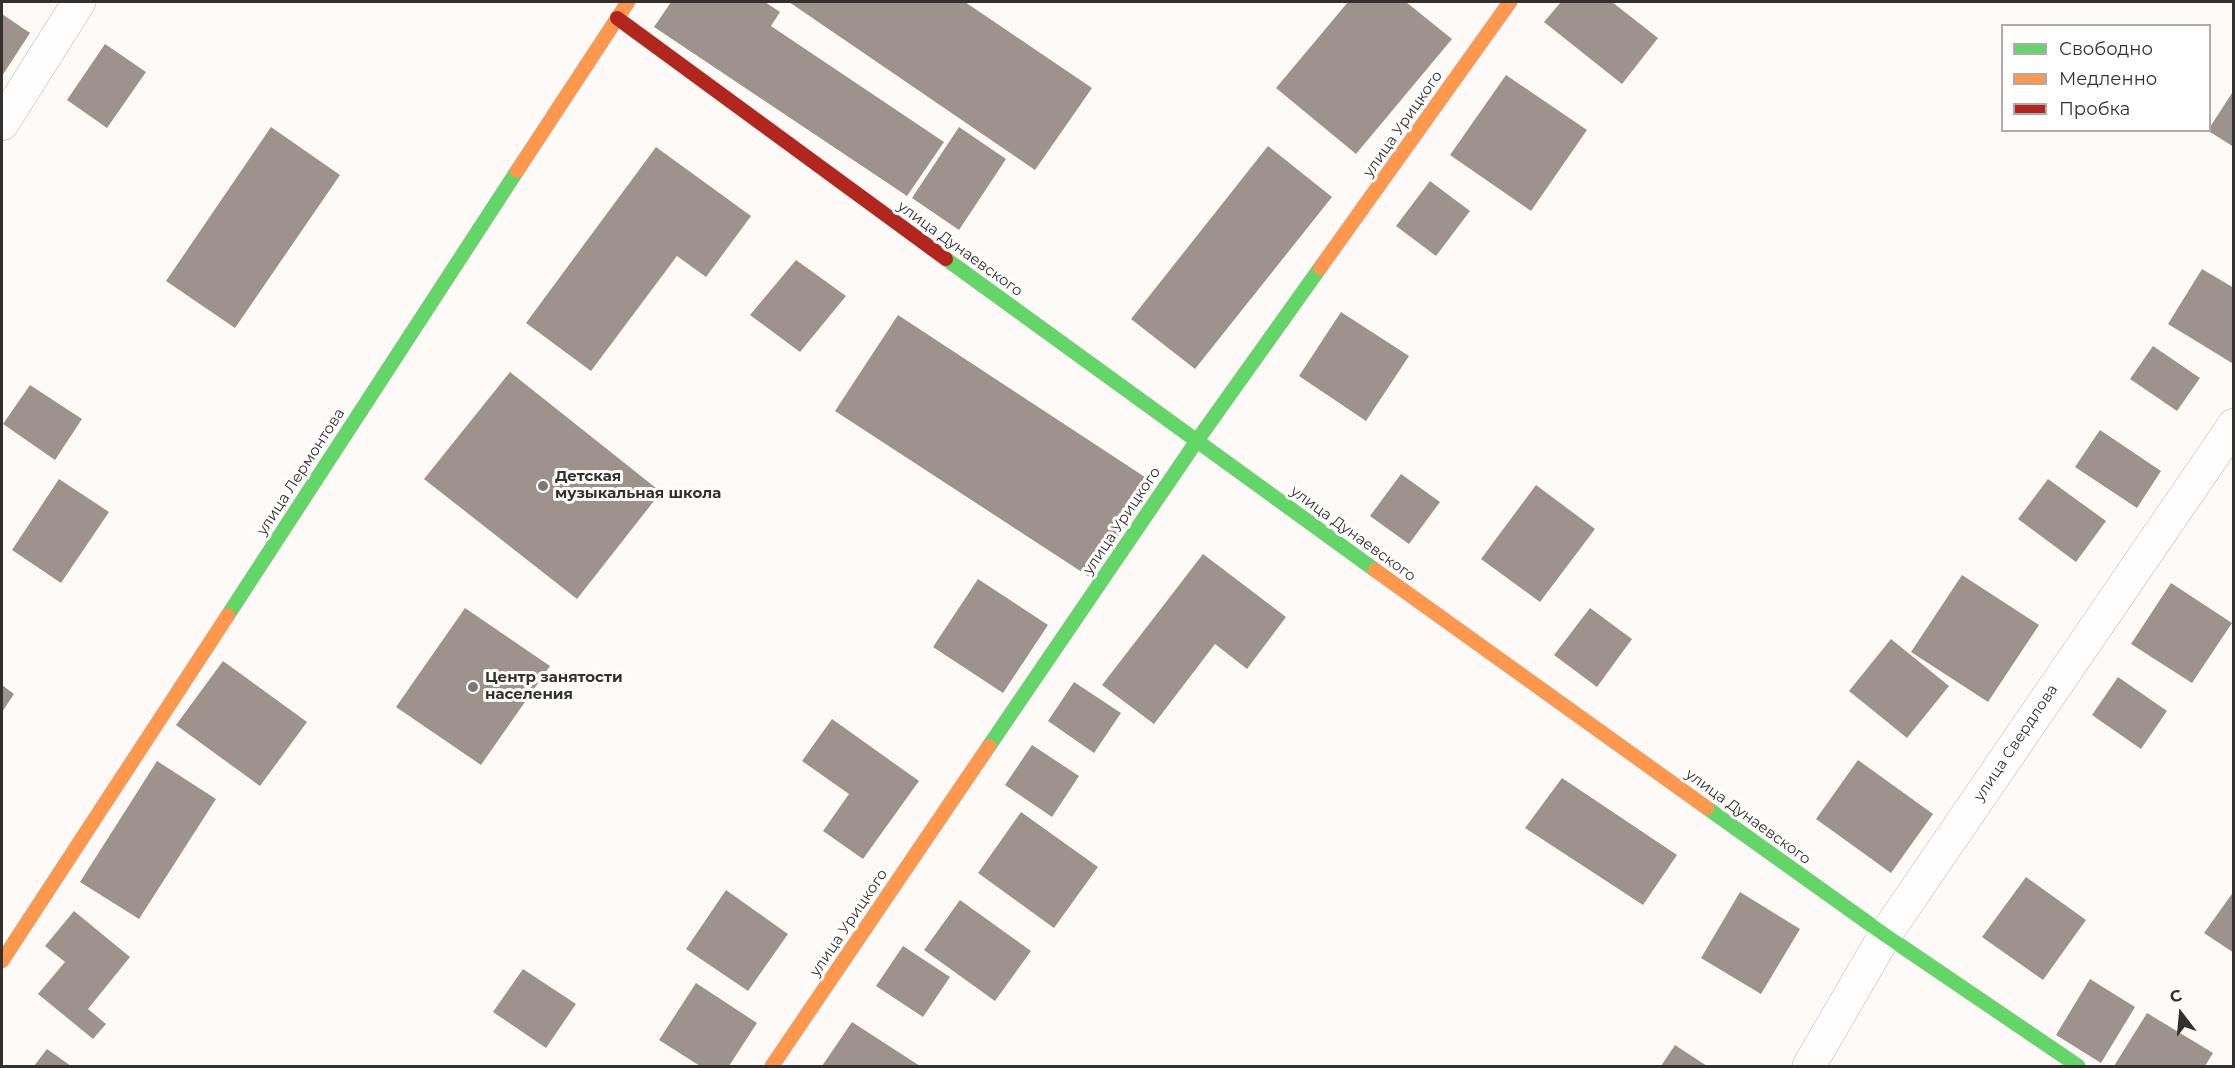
<!DOCTYPE html>
<meta charset="utf-8">
<style>
body{margin:0}
#map{position:relative;width:2235px;height:1068px;overflow:hidden;background:#fdfaf8;font-family:Montserrat,sans-serif}
canvas{display:block}
.frame{position:absolute;inset:0;border:3px solid #34302e;pointer-events:none}
.legend{position:absolute;left:2001px;top:24px;width:210px;height:108px;box-sizing:border-box;background:#fff;border:2px solid #aeacab;margin:0;padding:8px 10px;list-style:none;font-size:18px;color:#34302e}
.legend li{display:flex;align-items:center;gap:12px;height:30px}
.legend b{width:30px;border:2px solid #aeacab}
.north{position:absolute;left:2151px;top:984px;width:60px;height:60px;-webkit-text-stroke:4px #fff;paint-order:stroke;rotate:344deg;font-size:16px;font-weight:700;line-height:24px;text-align:center;color:#34302e}
.north::after{content:'';display:block;margin:auto;width:21px;height:27px;background:#34302e;clip-path:polygon(50% 0,100% 100%,50% 72%,0 100%)}
</style>
<div id="map">
<canvas width="2235" height="1068"></canvas>
<div class="frame"></div>
<ul class="legend">
<li><b style="height:8px;background:#63d668"></b>Свободно</li>
<li><b style="height:8px;background:#ff974d"></b>Медленно</li>
<li><b style="height:8px;background:#b3261e"></b>Пробка</li>
</ul>
<div class="north">С</div>
</div>
<script>
const context = document.querySelector('canvas').getContext('2d');
context.lineJoin = 'round';
function paint(path, color) { context.fillStyle = color; context.fill(path, 'evenodd'); }
const toPath = rows => new Path2D(rows.map(r => 'M' + r).join(''));
function trace(path, color, width, dash) { context.strokeStyle = color; context.lineWidth = width; context.lineCap = dash ? 'butt' : 'round'; context.setLineDash(dash || []); context.stroke(path); }
function label(font, color, halo, rows, align = 'center') {
  context.font = font + ' Montserrat,sans-serif'; context.lineWidth = 6; context.setLineDash([]); context.textBaseline = 'middle'; context.strokeStyle = halo; context.fillStyle = color; for (const [text, x, y, turn = 0] of rows) {
    context.save(); context.translate(x, y); context.rotate((+turn || 0) * Math.PI / 180); context.textAlign = isNaN(turn) ? turn : align; if (halo) context.strokeText(text, 0, 0); context.fillText(text, 0, 0); context.restore();
  }
}
const building = toPath([
 [671,2,765,2,780,12,771,26,944,142,907,196,654,27],
 [789,2,965,2,1092,88,1035,170],
 [1348,2,1406,2,1452,39,1356,154,1276,88],
 [1561,2,1612,2,1658,38,1622,84,1544,22],
 [2,14,30,33,2,76],
 [105,44,146,72,107,128,67,100],
 [1506,75,1587,130,1531,211,1450,155],
 [2234,90,2234,147,2210,132,2210,127],
 [271,127,340,175,235,328,166,281],
 [959,127,1006,159,959,230,912,198],
 [1268,146,1332,197,1195,369,1131,319],
 [656,147,751,216,706,277,677,256,591,371,526,323],
 [1430,181,1470,211,1436,256,1396,226],
 [796,260,846,296,800,352,750,315],
 [2202,269,2234,288,2232,363,2168,324],
 [1341,312,1409,356,1366,421,1299,376],
 [898,315,1154,483,1091,578,835,411],
 [2153,346,2200,378,2177,411,2130,379],
 [510,372,661,492,577,599,424,479],
 [30,385,82,419,55,460,3,424],
 [2100,430,2161,471,2137,508,2075,467],
 [1401,474,1440,502,1409,544,1370,516],
 [59,479,109,512,61,583,12,550],
 [2048,479,2106,521,2076,562,2018,519],
 [1536,485,1595,529,1540,602,1481,559],
 [1203,554,1286,617,1247,669,1215,644,1154,724,1102,685],
 [1962,575,2039,625,1988,702,1911,652],
 [978,579,1048,625,1003,693,933,647],
 [2171,583,2232,623,2192,683,2131,644],
 [465,608,550,666,481,765,396,707],
 [1590,608,1632,639,1597,687,1554,655],
 [1891,639,1949,686,1907,738,1849,691],
 [223,661,307,722,260,786,176,725],
 [2118,677,2167,711,2141,749,2092,715],
 [1074,682,1121,713,1094,753,1048,721],
 [2,685,14,694,2,712],
 [832,719,919,781,863,859,823,831,849,794,802,761],
 [1032,745,1079,776,1052,817,1005,785],
 [1858,760,1933,814,1891,873,1816,819],
 [157,761,216,799,139,919,80,882],
 [1562,778,1677,855,1643,905,1525,828],
 [1021,812,1098,867,1054,928,978,873],
 [2026,877,2086,920,2043,980,1982,937],
 [726,890,788,934,748,991,686,949],
 [2234,891,2234,953,2204,933],
 [1740,892,1800,929,1761,994,1701,958],
 [960,900,1031,951,995,1001,924,950],
 [74,911,130,957,88,1009,106,1024,93,1039,38,994,65,962,45,946],
 [903,946,950,977,923,1017,876,986],
 [523,969,576,1004,546,1048,493,1012],
 [2090,979,2135,1007,2101,1063,2056,1035],
 [696,983,757,1023,729,1066,700,1066,659,1040],
 [2147,1013,2213,1053,2205,1066,2114,1066],
 [852,1022,920,1066,822,1066],
 [1675,1045,1707,1066,1661,1066],
 [47,1049,71,1066,34,1066]
]);
const street = toPath([
 [2,124,79,2],
 [1809,1066,1885,935,2234,425]
]);
const fast = toPath([
 [946,259,1375,570],
 [228,615,517,171],
 [989,746,1196,442,1320,268],
 [1707,808,1885,935,2078,1066]
]);
const slow = toPath([
 [517,171,628,2],
 [1320,268,1510,2],
 [1375,570,1707,808],
 [2,961,228,615],
 [772,1066,989,746]
]);
const jam = toPath([
 [617,18,946,259]
]);
const markers = [
 [543,486,6,"#7a7775"],
 [473,687,6,"#7a7775"]
];
const streetNames = [
 ["улица Урицкого",1403,124,-55],
 ["улица Дунаевского",960,249,36],
 ["улица Лермонтова",301,472,-57],
 ["улица Урицкого",1122,521,-56],
 ["улица Дунаевского",1353,534,36],
 ["улица Свердлова",2016,743,-56],
 ["улица Дунаевского",1748,817,36],
 ["улица Урицкого",849,923,-56]
];
const poiNames = [
 ["Детская",555,477],
 ["музыкальная школа",555,494],
 ["Центр занятости",485,678],
 ["населения",485,695]
];
paint(building, '#9e938c');
trace(street, '#bab7b5', 34);
trace(fast, '#bab7b5', 15);
trace(slow, '#bab7b5', 15);
trace(jam, '#bab7b5', 15);
trace(street, '#fffefe', 33);
trace(fast, '#63d668', 14);
trace(slow, '#ff974d', 14);
trace(jam, '#b3261e', 14);
for (const [x, y, r, color] of markers) { const dot = new Path2D(); dot.arc(x, y, r, 0, 2 * Math.PI); context.fillStyle = color; context.fill(dot); trace(dot, '#fff', 2); }
label('15px', '#34302e', '#fff', streetNames);
label('bold 15px', '#34302e', '#fff', poiNames, 'left');
</script>
